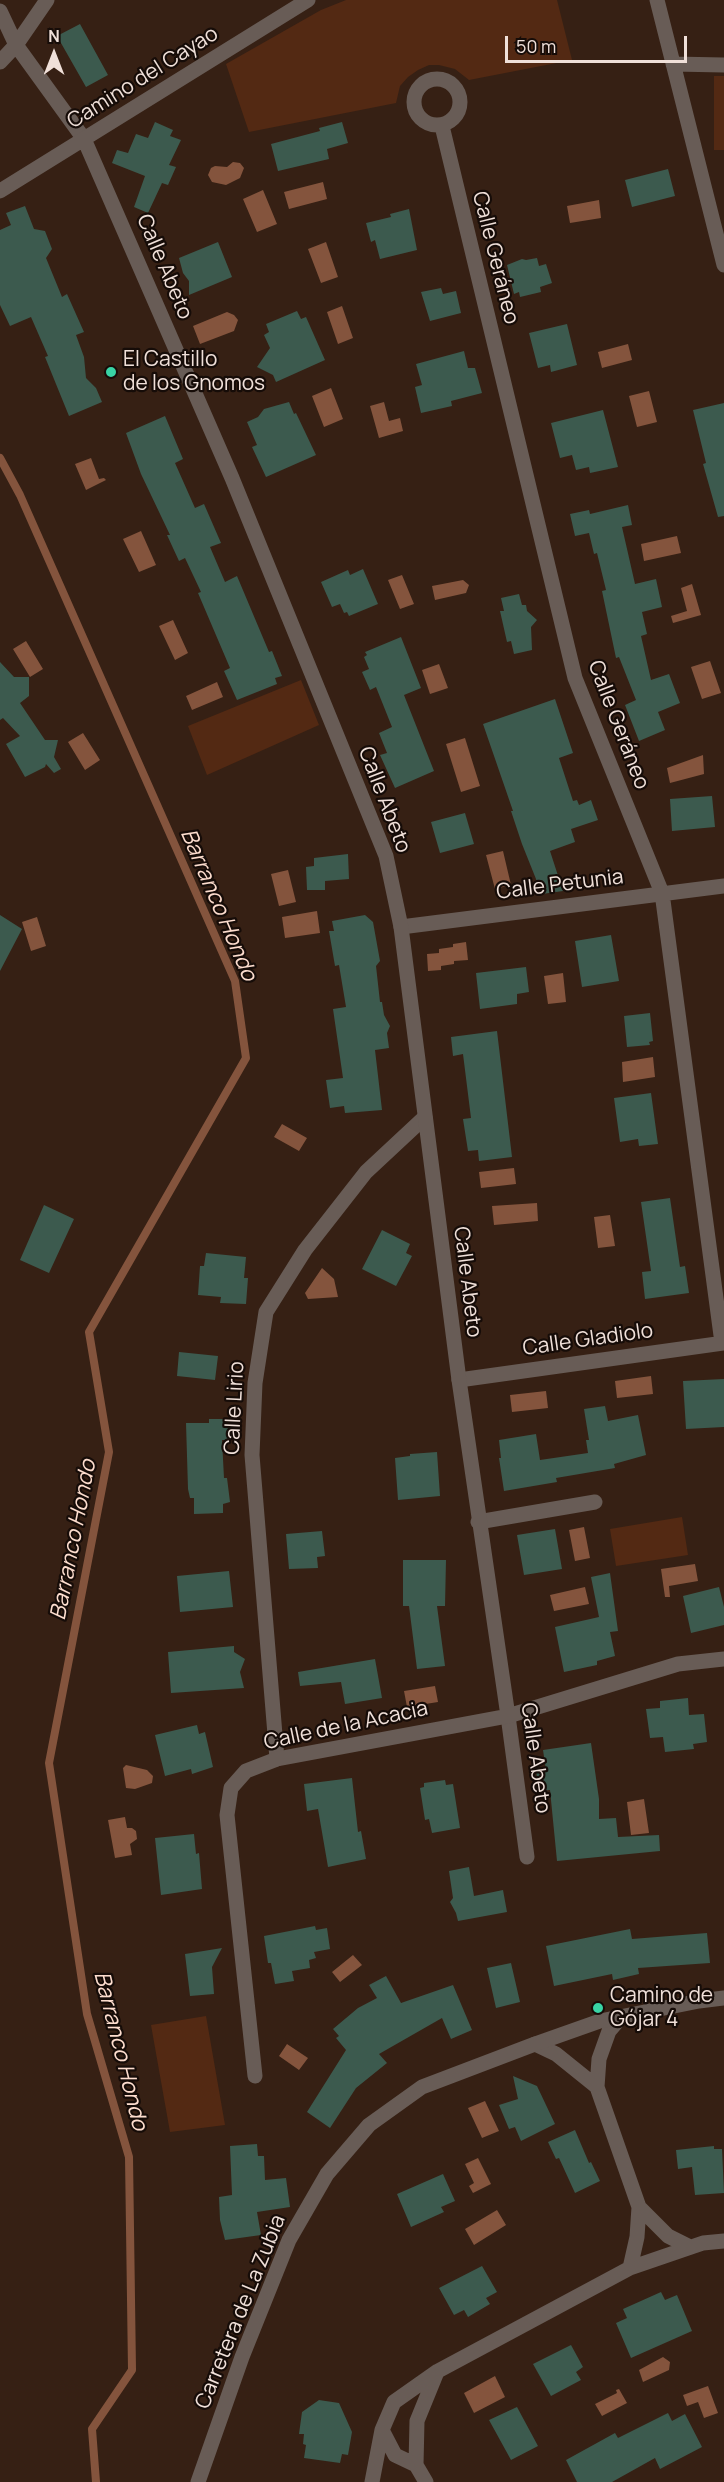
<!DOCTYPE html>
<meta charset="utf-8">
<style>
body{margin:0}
#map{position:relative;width:724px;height:2482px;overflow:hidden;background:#362014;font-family:Manrope,sans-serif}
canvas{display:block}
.north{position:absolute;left:24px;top:24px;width:60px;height:60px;-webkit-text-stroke:4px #160c08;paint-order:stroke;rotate:0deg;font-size:16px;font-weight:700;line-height:24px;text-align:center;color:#f0e0d9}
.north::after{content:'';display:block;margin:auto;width:21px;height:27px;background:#f0e0d9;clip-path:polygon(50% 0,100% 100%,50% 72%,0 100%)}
.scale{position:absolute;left:505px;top:36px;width:182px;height:27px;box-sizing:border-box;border:3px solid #f0e0d9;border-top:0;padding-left:8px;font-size:18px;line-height:21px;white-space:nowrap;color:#f0e0d9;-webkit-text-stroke:4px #160c08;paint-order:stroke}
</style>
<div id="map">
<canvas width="724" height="2482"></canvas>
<div class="north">N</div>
<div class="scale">50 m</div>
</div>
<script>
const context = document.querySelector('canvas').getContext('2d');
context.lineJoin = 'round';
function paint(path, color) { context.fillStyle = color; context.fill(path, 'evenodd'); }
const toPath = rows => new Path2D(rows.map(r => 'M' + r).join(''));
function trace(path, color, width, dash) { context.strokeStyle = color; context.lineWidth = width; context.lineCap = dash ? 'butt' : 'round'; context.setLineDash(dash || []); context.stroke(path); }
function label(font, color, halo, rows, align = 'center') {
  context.font = font + ' Manrope,sans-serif'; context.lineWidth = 4.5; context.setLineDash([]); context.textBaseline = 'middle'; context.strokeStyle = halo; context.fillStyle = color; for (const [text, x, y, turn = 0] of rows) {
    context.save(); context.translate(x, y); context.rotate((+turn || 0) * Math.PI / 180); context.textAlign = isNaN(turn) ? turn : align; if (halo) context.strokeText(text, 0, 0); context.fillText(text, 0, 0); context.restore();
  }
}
const green = toPath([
 [346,0,557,0,572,60,469,80,455,69,439,65,429,65,418,70,408,77,400,86,396,103,249,132,226,64,321,10],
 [714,76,724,76,724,150,714,150],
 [301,680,319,725,207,775,188,726],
 [682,1517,688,1555,616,1566,610,1529],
 [206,2016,225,2125,170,2132,151,2025]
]);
const water = toPath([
 [233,162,240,163,244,168,240,178,226,185,212,182,208,175,211,168,215,166,227,167],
 [323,182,327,199,289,209,284,192],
 [263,190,277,224,257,232,243,199],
 [599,200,601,218,570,223,567,206],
 [326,242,338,277,321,283,308,249],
 [342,306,353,338,338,344,327,312],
 [227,312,234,315,238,320,234,331,200,344,193,326],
 [628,344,632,360,602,368,598,352],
 [331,388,343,419,324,427,312,396],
 [649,391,657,422,637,427,629,396],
 [384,402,389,421,400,418,403,431,379,438,370,406],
 [91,458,99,479,104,478,106,480,86,490,75,464],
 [141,531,156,565,139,572,123,539],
 [677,536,681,553,644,561,641,544],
 [402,575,414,604,400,609,388,580],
 [463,580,469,585,466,593,435,600,432,586],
 [692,584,701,615,673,623,671,616,687,611,681,588],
 [173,620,188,653,175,660,159,626],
 [26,641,43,669,30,677,13,649],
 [710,661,721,693,702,699,691,667],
 [439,664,448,688,430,694,422,670],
 [217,682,223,697,192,710,186,696],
 [83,733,100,760,85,770,68,742],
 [465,738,480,786,461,792,446,744],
 [703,755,704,774,670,783,667,768],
 [503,851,511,885,495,889,486,855],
 [288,870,296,902,279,906,271,874],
 [317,911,320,933,285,938,282,917],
 [37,917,46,946,31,951,22,922],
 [466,942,468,960,454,961,454,964,441,966,441,970,428,971,427,954,439,953,439,949,453,947,453,944],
 [563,973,566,1002,548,1004,544,976],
 [653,1057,655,1077,623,1082,622,1062],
 [282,1124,307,1138,299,1151,274,1137],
 [514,1168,516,1184,481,1188,479,1172],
 [537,1203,538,1221,494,1225,492,1206],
 [610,1215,615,1246,598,1248,594,1217],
 [322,1268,334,1279,338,1297,308,1299,305,1293],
 [651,1376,653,1394,617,1398,615,1381],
 [546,1391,548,1408,512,1412,510,1395],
 [584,1527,590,1558,575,1561,569,1530],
 [695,1564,698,1581,669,1586,670,1597,665,1597,661,1569],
 [585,1587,589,1604,554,1611,550,1595],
 [435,1686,438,1702,407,1707,404,1691],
 [126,1765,147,1770,153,1776,152,1783,135,1789,126,1788,123,1768],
 [644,1799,649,1833,631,1835,627,1802],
 [125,1817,127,1828,132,1828,136,1831,137,1839,130,1844,132,1855,115,1858,108,1820],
 [353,1955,362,1965,340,1982,332,1972],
 [287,2044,308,2058,299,2070,279,2056],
 [485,2101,499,2131,482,2138,468,2108],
 [478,2158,491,2184,473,2193,469,2186,474,2183,465,2164],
 [497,2210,506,2225,474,2245,465,2229],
 [663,2357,670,2362,669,2370,643,2382,639,2370],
 [495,2376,505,2397,474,2413,464,2393],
 [708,2386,718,2413,704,2418,698,2402,687,2406,683,2395],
 [619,2389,627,2403,602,2416,595,2404,617,2393,616,2390]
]);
const stream = toPath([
 [0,458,20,495,235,981,246,1058,89,1332,109,1452,49,1763,87,2014,129,2157,132,2370,92,2429,96,2482]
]);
const building = toPath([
 [80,24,108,75,86,87,57,36],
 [155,122,173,130,170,136,181,140,169,165,176,167,168,185,162,183,148,213,134,207,145,176,112,163,117,150,128,153,136,134,148,138],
 [342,122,348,143,327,149,329,159,278,171,271,144,320,131,319,128],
 [668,169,675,196,632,207,625,180],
 [25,206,34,229,45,231,52,249,46,258,62,297,67,294,84,332,76,335,84,357,86,378,96,388,102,402,69,416,45,357,48,356,31,317,10,326,0,305,0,230,11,225,6,213],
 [409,209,417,250,380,259,375,240,371,242,366,223,391,217,390,214],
 [218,242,232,277,189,295,189,281,183,273,179,258],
 [537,258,539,266,546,264,552,283,540,287,541,292,520,297,519,292,514,294,507,265,522,259,526,260],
 [441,288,443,294,456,291,461,313,430,321,421,292],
 [297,311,301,319,306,317,325,360,276,382,273,375,257,367,270,348,264,335,269,332,266,324],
 [567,324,577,365,551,372,550,365,538,368,529,333],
 [464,351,468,368,475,368,482,393,451,401,452,406,421,413,415,387,422,385,416,364],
 [289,402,294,414,296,413,316,455,266,477,252,447,257,445,247,422,258,417,264,409],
 [724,403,724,516,718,517,703,464,706,463,693,410],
 [603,410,618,467,590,473,589,467,576,470,572,455,560,458,551,423],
 [165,416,183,459,175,463,195,508,204,504,221,543,210,547,225,582,237,576,269,652,272,651,282,676,275,678,277,684,237,700,224,671,230,668,198,593,201,592,185,558,179,561,167,535,170,535,141,474,126,433],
 [628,505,632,525,622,527,635,584,656,579,662,607,642,612,647,634,641,636,651,680,669,674,680,703,658,712,665,730,639,741,625,705,636,700,619,657,616,658,602,591,606,590,597,553,594,554,589,533,575,536,570,514,589,510,590,514],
 [363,569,378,604,349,616,347,612,344,613,340,604,332,607,321,582,348,570,350,575],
 [519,594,522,605,526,605,527,611,537,620,531,627,532,650,514,654,511,641,507,642,500,611,504,611,501,598],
 [401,637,421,688,404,695,434,771,395,788,380,755,387,753,379,733,392,727,376,687,370,690,362,672,369,669,364,657,367,655,365,652],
 [0,662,14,677,29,677,29,696,20,703,45,740,58,740,54,757,61,769,54,773,46,764,45,767,25,777,6,744,20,736,3,718,0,720],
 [555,699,573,753,559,758,573,801,577,800,579,805,591,800,598,820,571,829,575,842,550,851,563,891,542,894,522,844,511,811,513,811,483,724],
 [712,796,715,827,672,831,670,799],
 [465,813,474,844,440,853,431,822],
 [348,854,349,879,325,881,325,890,307,890,306,867,314,866,314,858],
 [0,915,22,929,0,971],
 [365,915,373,922,380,961,376,966,380,1002,382,1002,384,1015,390,1026,387,1033,389,1048,375,1050,382,1110,345,1113,344,1106,330,1108,326,1080,343,1078,333,1009,346,1007,339,965,335,966,329,931,334,931,332,921],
 [611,935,619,981,582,987,575,941],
 [526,967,529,992,517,994,517,1004,480,1009,476,973],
 [650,1013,653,1041,649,1042,650,1045,627,1047,624,1016],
 [497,1031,512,1157,479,1161,478,1150,468,1151,463,1119,471,1118,463,1054,453,1056,451,1037],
 [651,1093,658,1144,639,1146,638,1139,620,1142,614,1098],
 [670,1198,680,1267,685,1266,689,1293,645,1299,642,1272,651,1271,641,1202],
 [44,1205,74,1219,49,1273,20,1260],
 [382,1230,410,1244,406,1253,412,1256,396,1286,362,1269],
 [206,1253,246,1257,244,1278,248,1278,246,1304,220,1303,221,1297,198,1295,200,1266,204,1266],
 [179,1352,218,1356,215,1380,177,1376],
 [724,1379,724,1427,686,1429,683,1381],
 [605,1406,608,1421,638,1415,646,1455,614,1464,615,1468,556,1478,557,1482,504,1491,499,1458,501,1458,499,1440,536,1434,540,1460,588,1453,586,1440,589,1440,584,1409],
 [209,1419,230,1419,230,1440,222,1440,224,1478,227,1478,230,1502,223,1504,223,1513,194,1514,194,1498,190,1498,188,1489,186,1423,209,1423],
 [437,1452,440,1496,398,1500,395,1458,410,1456,410,1454],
 [555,1529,562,1569,524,1575,517,1535],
 [322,1531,325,1556,317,1557,318,1568,289,1569,286,1534],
 [403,1560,446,1560,445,1606,437,1606,445,1666,417,1669,409,1606,403,1606],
 [229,1571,233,1607,180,1612,177,1576],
 [610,1573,618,1631,610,1632,615,1656,597,1661,597,1665,564,1672,555,1627,599,1617,591,1577],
 [719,1587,724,1607,724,1625,691,1633,683,1596],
 [234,1646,234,1652,245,1659,240,1672,244,1688,171,1693,168,1652],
 [375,1659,382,1698,345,1704,341,1682,300,1686,298,1672],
 [688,1698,689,1715,704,1714,707,1742,693,1744,694,1749,665,1752,663,1737,650,1738,646,1709,660,1708,660,1701],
 [197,1725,199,1734,205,1732,213,1767,192,1774,191,1769,165,1776,155,1735],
 [591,1743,599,1799,599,1819,616,1818,618,1837,659,1835,660,1851,557,1861,550,1790,539,1791,536,1771,546,1770,543,1750],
 [352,1778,358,1832,361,1831,366,1859,328,1867,318,1809,307,1811,304,1784],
 [445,1780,446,1785,453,1784,460,1828,432,1833,429,1819,425,1820,420,1788,424,1787,424,1783],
 [194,1834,196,1854,199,1853,202,1889,161,1895,155,1838],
 [469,1867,474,1896,503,1890,507,1912,458,1921,456,1913,450,1902,453,1898,449,1871],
 [315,1926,316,1930,327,1928,330,1949,314,1952,316,1958,309,1960,310,1968,292,1971,294,1981,275,1984,271,1963,268,1963,264,1936],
 [630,1929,632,1939,707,1933,710,1963,638,1968,639,1974,613,1980,612,1974,554,1986,546,1946],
 [222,1948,212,1967,214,1994,190,1996,185,1954],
 [511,1963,520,2002,496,2008,487,1968],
 [386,1976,401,2003,453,1985,472,2030,451,2039,442,2018,379,2054,387,2063,356,2088,330,2128,307,2112,346,2050,336,2038,339,2036,333,2029,358,2008,377,1998,369,1985],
 [513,2076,537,2086,555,2124,521,2141,515,2127,509,2129,499,2105,518,2099],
 [575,2130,589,2163,591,2162,600,2181,575,2193,559,2158,556,2159,548,2142],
 [257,2144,258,2156,264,2156,265,2180,286,2178,290,2207,257,2212,261,2235,225,2240,220,2220,219,2197,232,2195,230,2146],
 [714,2146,714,2149,722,2149,724,2193,695,2195,692,2167,678,2169,676,2150],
 [443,2174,455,2201,441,2207,444,2212,411,2227,397,2194],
 [482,2266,497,2292,486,2298,490,2304,468,2317,464,2310,454,2315,439,2288],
 [661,2292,665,2300,677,2295,692,2331,631,2358,616,2323,627,2318,623,2309],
 [571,2345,583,2367,576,2372,581,2380,551,2396,533,2364],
 [319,2400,339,2403,352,2432,348,2455,342,2454,340,2463,304,2458,306,2445,303,2444,304,2434,299,2434,302,2412],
 [517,2407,538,2446,511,2460,489,2420],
 [668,2413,672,2421,685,2414,702,2447,660,2469,655,2458,612,2482,577,2482,566,2460,615,2433,618,2438]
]);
const minor = toPath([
 [657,0,724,265],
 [0,11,16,45,84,139],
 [0,62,16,45,47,0],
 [673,64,724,65],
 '414 102a23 23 0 1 1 46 0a23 23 0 1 1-46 0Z',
 [442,126,575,678,662,893,722,1343],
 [401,927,724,886],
 [459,1380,724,1343],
 [478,1522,595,1502],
 [508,1716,527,1857],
 [277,1759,252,1455,255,1383,266,1312,305,1250,366,1172,425,1117],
 [621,2017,609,2031,599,2059,597,2087,639,2207,637,2237,630,2268],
 [535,2044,556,2054,597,2087],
 [639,2207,668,2236,690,2247],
 [416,2465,395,2455,382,2430,394,2402,438,2371,630,2268,703,2243,724,2241],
 [372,2482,382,2430],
 [426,2482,416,2465,417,2421,437,2372]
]);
const tertiary = toPath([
 [84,139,232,478,386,856,401,927,459,1380,508,1716],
 [0,191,308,0],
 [255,2076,227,1815,231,1788,246,1771,277,1759,508,1716,678,1664,724,1659],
 [198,2482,242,2357,289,2240,327,2174,369,2125,422,2087,535,2044,600,2021,699,2001,724,1998]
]);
const markers = [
 [111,372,6,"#39d4a5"],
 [598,2008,6,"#39d4a5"]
];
const streetNames = [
 ["Camino del Cayao",143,78,-32],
 ["Calle Geráneo",495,258,76],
 ["Calle Abeto",164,267,67],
 ["Calle Geráneo",618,725,69],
 ["Calle Abeto",384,800,69],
 ["Calle Petunia",560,885,-7],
 ["Calle Abeto",467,1282,83],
 ["Calle Gladiolo",588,1340,-8],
 ["Calle Lirio",235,1408,-87],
 ["Calle de la Acacia",346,1726,-12],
 ["Calle Abeto",535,1758,82],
 ["Carretera de La Zubia",241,2312,-68]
];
const poiNames = [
 ["El Castillo",123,360],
 ["de los Gnomos",123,384],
 ["Camino de",610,1996],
 ["Gójar 4",610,2020]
];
const waterNames = [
 ["Barranco Hondo",218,905,67],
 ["Barranco Hondo",74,1540,-79],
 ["Barranco Hondo",120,2051,76]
];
paint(green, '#532913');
paint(water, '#84543d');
trace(stream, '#84543d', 8);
paint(building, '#3c5a4e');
trace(minor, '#685c56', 15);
trace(tertiary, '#685c56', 15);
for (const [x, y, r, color] of markers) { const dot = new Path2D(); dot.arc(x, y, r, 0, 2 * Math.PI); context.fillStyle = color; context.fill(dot); trace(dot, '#160c08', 2); }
label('21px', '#f0e0d9', '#160c08', streetNames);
label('21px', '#f0e0d9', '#160c08', poiNames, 'left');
label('italic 22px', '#fdddce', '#160c08', waterNames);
</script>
